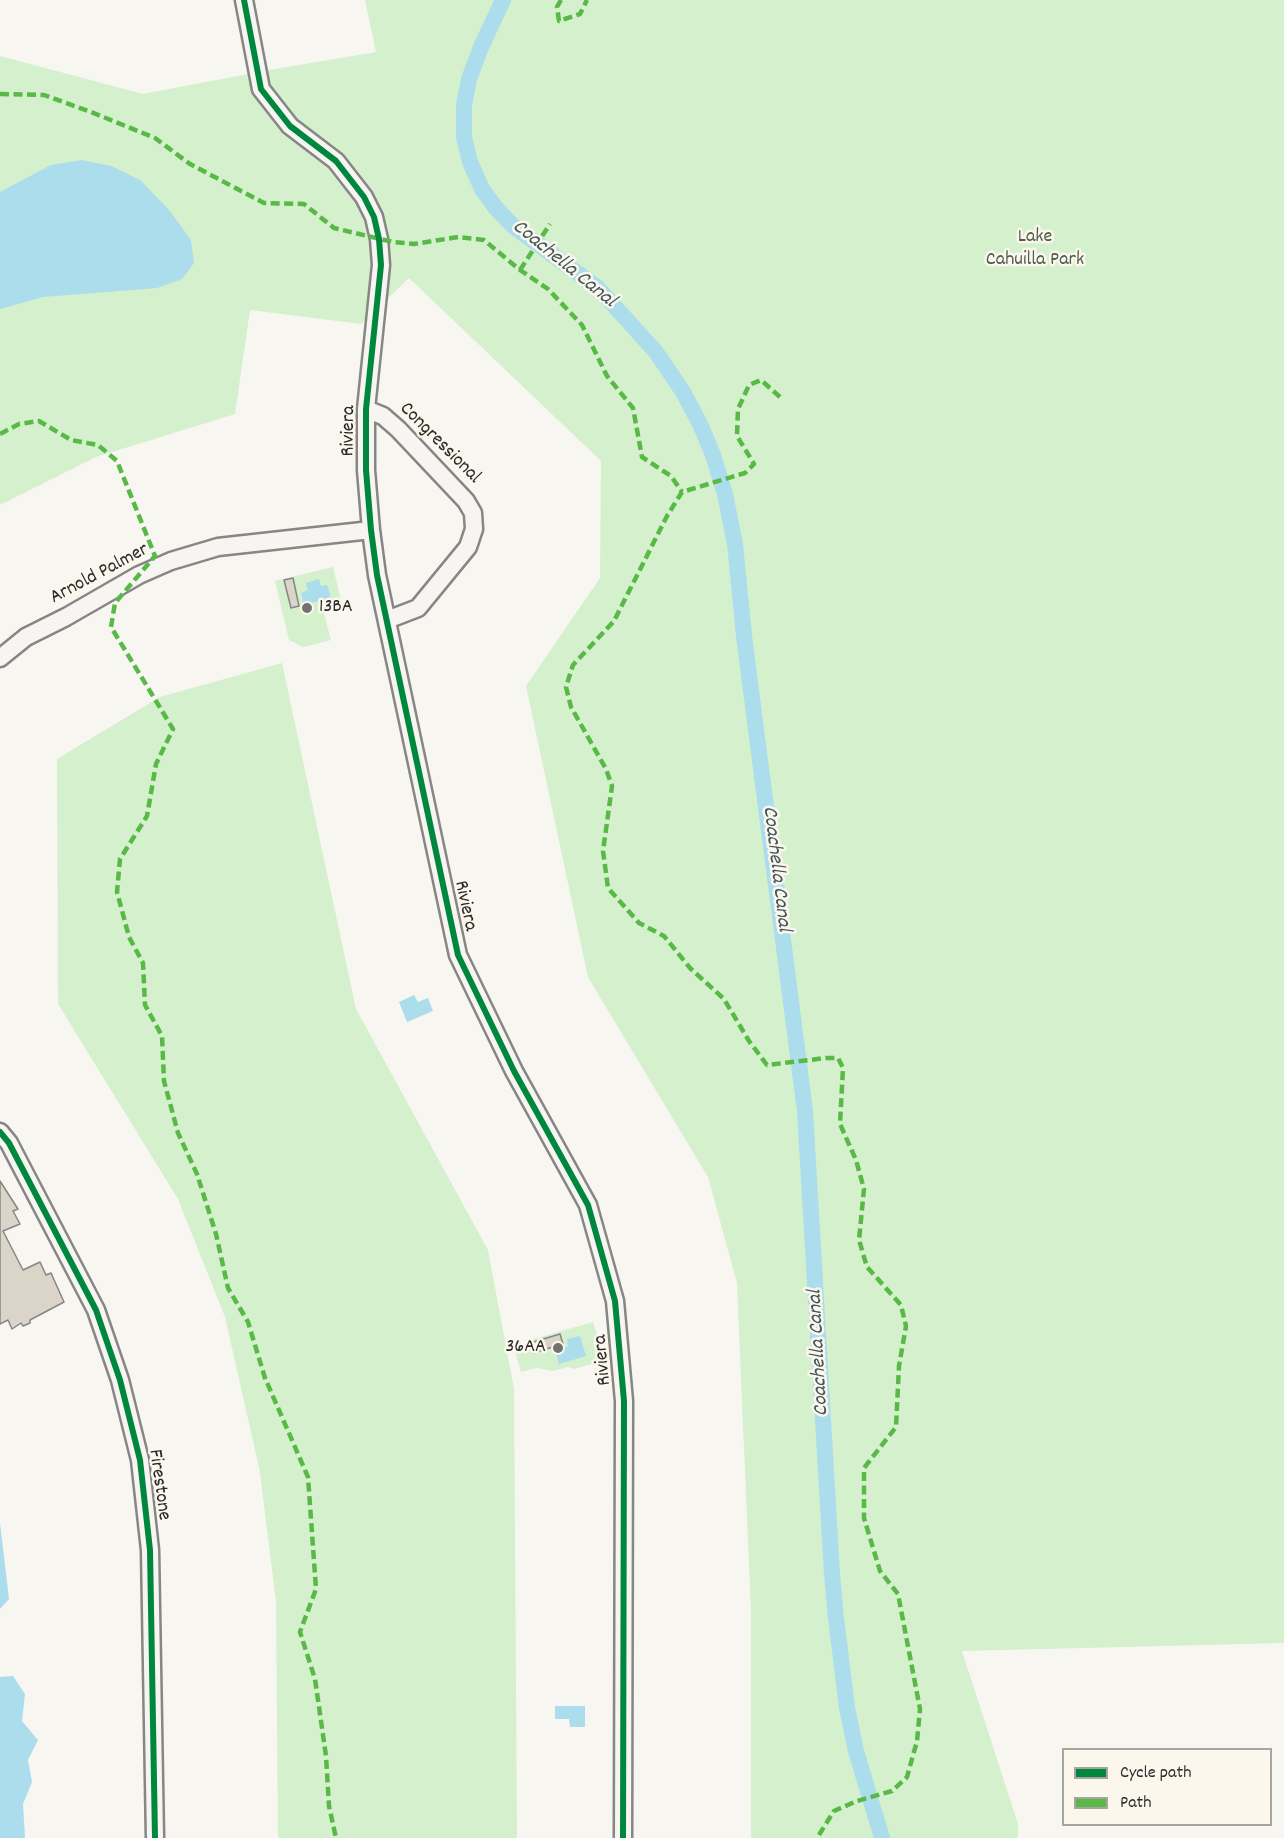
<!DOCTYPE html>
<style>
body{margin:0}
#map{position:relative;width:1284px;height:1838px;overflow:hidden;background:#f8f6f0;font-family:Dekko,sans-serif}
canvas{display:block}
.legend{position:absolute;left:1062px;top:1748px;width:210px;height:78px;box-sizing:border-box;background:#fbf7ec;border:2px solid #a8a59f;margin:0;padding:8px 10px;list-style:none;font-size:18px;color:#2b2b2b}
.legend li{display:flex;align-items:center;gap:12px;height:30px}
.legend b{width:30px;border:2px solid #a8a59f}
</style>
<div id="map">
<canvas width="1284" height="1838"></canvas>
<ul class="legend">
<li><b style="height:8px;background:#00873e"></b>Cycle path</li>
<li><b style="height:8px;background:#58b947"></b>Path</li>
</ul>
</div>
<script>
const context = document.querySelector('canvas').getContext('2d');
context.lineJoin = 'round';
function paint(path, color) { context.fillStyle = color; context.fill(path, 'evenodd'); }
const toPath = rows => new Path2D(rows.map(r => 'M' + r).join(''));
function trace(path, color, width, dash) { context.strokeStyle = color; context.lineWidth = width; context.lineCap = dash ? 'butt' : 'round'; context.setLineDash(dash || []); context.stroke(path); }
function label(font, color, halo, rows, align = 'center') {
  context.font = font + ' Dekko,sans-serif'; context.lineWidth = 5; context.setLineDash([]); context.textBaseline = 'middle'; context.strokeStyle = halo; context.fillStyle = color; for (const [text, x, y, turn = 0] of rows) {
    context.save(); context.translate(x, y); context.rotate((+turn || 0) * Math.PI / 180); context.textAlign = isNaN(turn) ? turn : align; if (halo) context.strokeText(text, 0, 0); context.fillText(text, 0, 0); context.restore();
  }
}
const green = toPath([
 [365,0,1284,0,1284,1643,962,1651,1018,1824,1018,1838,751,1838,751,1612,737,1283,708,1177,588,977,526,686,600,578,601,461,409,278,361,324,250,310,235,414,96,457,0,505,0,56,143,94,269,70,376,52],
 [333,567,342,605,323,610,331,640,303,647,289,640,275,581],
 [282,663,356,1009,488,1250,514,1389,517,1838,278,1838,276,1602,260,1472,225,1317,178,1199,58,1004,57,759,160,697],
 [593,1322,599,1341,593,1343,598,1362,574,1369,568,1367,553,1371,537,1368,521,1372,515,1351,529,1346,530,1340]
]);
const water = toPath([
 [82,160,111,166,140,180,169,210,191,240,194,263,182,279,157,288,43,297,0,309,0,192,51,165],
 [319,579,321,586,327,585,331,598,304,605,301,593,308,590,306,583],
 [414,995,418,1002,428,998,433,1011,407,1022,399,1002],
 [580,1336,586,1356,559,1364,555,1349,568,1346,567,1339],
 [0,1523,9,1599,0,1609],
 [13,1676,25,1694,22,1721,38,1740,28,1760,32,1782,23,1804,25,1838,0,1838,0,1677],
 [555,1706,585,1706,585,1727,570,1727,569,1719,555,1719]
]);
const canal = toPath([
 [503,0,481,47,469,79,464,105,464,137,470,162,482,189,495,207,513,226,598,288,656,352,683,392,700,424,713,455,725,494,735,544,744,636,805,1111,832,1574,836,1618,847,1708,856,1751,882,1838]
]);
const building = toPath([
 [293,578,299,606,291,608,284,580,293,578],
 [0,1181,18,1209,13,1211,20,1224,3,1231,23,1270,40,1262,46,1275,51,1273,64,1302,30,1320,30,1323,23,1326,21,1323,12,1329,8,1320,0,1324,0,1181],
 [560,1334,563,1344,533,1353,530,1343,560,1334]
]);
const minor = toPath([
 [244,0,261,89,290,126,336,161,364,197,374,217,379,239,381,265,366,409,366,470,371,530,377,575,458,955,514,1071,588,1205,615,1301,624,1401,623,1838],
 [366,409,383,416,398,429,466,501,473,513,474,529,468,547,418,608,387,620],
 [0,658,26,637,66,617,139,575,171,561,218,547,371,530],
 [0,1132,9,1143,96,1310,120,1380,140,1460,150,1550,155,1838]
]);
const quiet = toPath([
 [561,0,557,7,559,21,580,14,587,0],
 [0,94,44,95,91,112,155,138,190,164,264,203,304,204,334,228,393,242,414,244,458,237,484,240,520,270,548,289,582,325,607,376,633,408,642,457,671,476,682,492],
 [520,270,550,224],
 [780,397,761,380,749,385,738,409,737,436,754,464,745,473,682,492,667,516,614,621,573,665,566,687,571,707,606,769,612,786,603,851,608,888,639,923,664,936,690,968,724,999,749,1041,767,1065,826,1058,838,1058,843,1068,840,1124,856,1160,864,1189,859,1240,867,1267,901,1305,906,1326,899,1366,896,1427,864,1468,864,1518,880,1571,898,1594,920,1709,917,1741,907,1777,892,1791,857,1801,834,1811,817,1838],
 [0,434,19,424,39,421,71,440,98,445,117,461,155,556,115,603,111,627,173,729,156,764,147,816,120,859,117,892,129,937,143,963,145,1005,162,1036,164,1081,178,1133,197,1174,216,1234,228,1288,248,1322,265,1378,308,1477,316,1589,300,1632,315,1679,326,1756,329,1806,336,1838]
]);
const cycleway = toPath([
 [244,0,261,89,290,126,336,161,364,197,374,217,379,239,381,265,366,409,366,470,371,530,377,575,458,955,514,1071,588,1205,615,1301,624,1401,623,1838],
 [0,1132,9,1143,96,1310,120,1380,140,1460,150,1550,155,1838]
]);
const markers = [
 [307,608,6,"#737270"],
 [558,1348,6,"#737270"]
];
const parkNames = [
 ["Lake",1035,238],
 ["Cahuilla Park",1035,261]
];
const streetNames = [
 ["Riviera",350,431,-89],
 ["Congressional",439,444,45],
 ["Arnold Palmer",100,575,-28],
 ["Riviera",464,906,78],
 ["Riviera",604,1360,-95],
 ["Firestone",158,1485,82]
];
const poiNames = [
 ["13BA",319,608],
 ["36AA",546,1348,"right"]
];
const waterNames = [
 ["Coachella Canal",563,265,39],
 ["Coachella Canal",775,869,83],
 ["Coachella Canal",820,1353,-93]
];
paint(green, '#d4f0cc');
paint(water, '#abddec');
trace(canal, '#abddec', 16);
paint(building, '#dbd4c9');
trace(building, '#878684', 1.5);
trace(minor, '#878684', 21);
trace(minor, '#f6f5f1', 16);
trace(quiet, '#58b947', 4.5, [9, 4.5]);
trace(cycleway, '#00873e', 6);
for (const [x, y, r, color] of markers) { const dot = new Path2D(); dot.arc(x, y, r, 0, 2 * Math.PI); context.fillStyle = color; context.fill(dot); trace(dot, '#fbf7ec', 2); }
label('20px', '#4e5b4c', '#fbf7ec', parkNames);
label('20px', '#2b2b2b', '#fbf7ec', streetNames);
label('20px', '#2b2b2b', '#fbf7ec', poiNames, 'left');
label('italic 21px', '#43555b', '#fbf7ec', waterNames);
</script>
